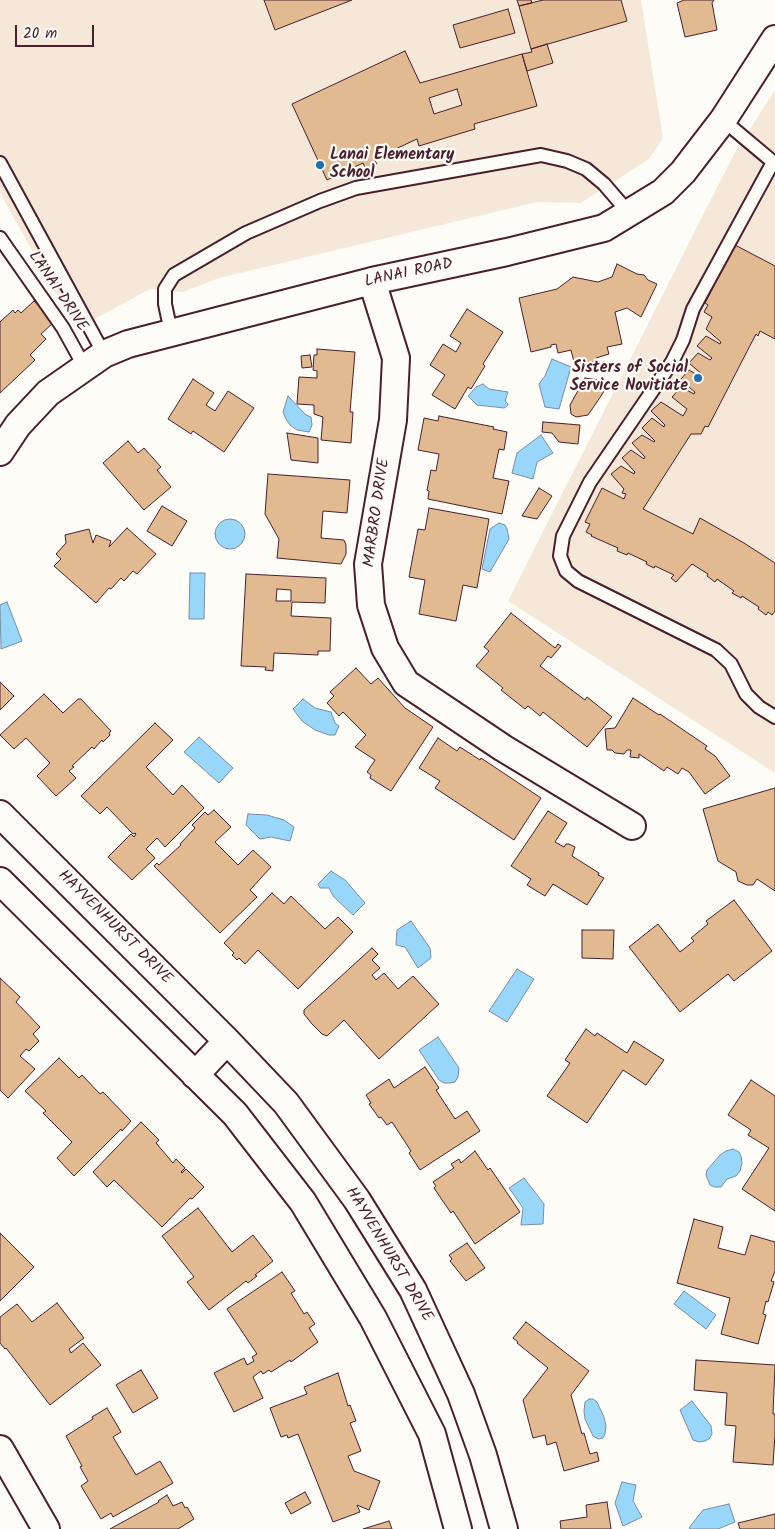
<!DOCTYPE html>
<style>
body{margin:0}
#map{position:relative;width:775px;height:1529px;overflow:hidden;background:#fdfcf7;font-family:Kalam,sans-serif}
canvas{display:block}
.scale{position:absolute;left:15px;top:25px;width:79px;height:22px;box-sizing:border-box;border:2px solid #4a1f2b;border-top:0;padding-left:6px;font-size:15px;line-height:18px;white-space:nowrap;color:#4a1f2b;-webkit-text-stroke:4px #fdfcf7;paint-order:stroke}
</style>
<div id="map">
<canvas width="775" height="1529"></canvas>
<div class="scale">20 m</div>
</div>
<script>
const context = document.querySelector('canvas').getContext('2d');
context.lineJoin = 'round';
function paint(path, color) { context.fillStyle = color; context.fill(path, 'evenodd'); }
const toPath = rows => new Path2D(rows.map(r => 'M' + r).join(''));
function trace(path, color, width, dash) { context.strokeStyle = color; context.lineWidth = width; context.lineCap = dash ? 'butt' : 'round'; context.setLineDash(dash || []); context.stroke(path); }
function label(font, color, halo, rows, align = 'center') {
  context.font = font + ' Kalam,sans-serif'; context.lineWidth = 4.5; context.setLineDash([]); context.textBaseline = 'middle'; context.strokeStyle = halo; context.fillStyle = color; for (const [text, x, y, turn = 0] of rows) {
    context.save(); context.translate(x, y); context.rotate((+turn || 0) * Math.PI / 180); context.textAlign = isNaN(turn) ? turn : align; if (halo) context.strokeText(text, 0, 0); context.fillText(text, 0, 0); context.restore();
  }
}
const built = toPath([
 [0,0,641,0,663,138,649,159,581,203,537,202,219,278,183,292,150,289,76,329,0,193],
 [775,90,775,773,508,601,734,154]
]);
const water = toPath([
 [552,359,571,367,559,409,545,407,539,384,545,376,552,359],
 [483,384,489,389,508,392,505,401,508,404,507,406,504,408,477,405,468,396,476,387,483,384],
 [288,396,306,415,311,417,312,425,309,432,297,430,290,425,286,419,283,412,288,396],
 [541,435,553,453,537,462,533,479,512,473,517,453,541,435],
 '215 534a15 15 0 1 1 30 0a15 15 0 1 1-30 0Z',
 [499,523,505,525,507,529,509,539,490,572,482,569,490,529,499,523],
 [190,573,205,573,204,619,189,619,190,573],
 [7,602,22,641,1,649,0,605,7,602],
 [303,699,315,708,331,712,335,723,339,726,335,735,329,735,315,730,302,721,293,709,303,699],
 [199,737,233,768,219,783,184,752,199,737],
 [248,814,267,815,284,820,294,827,290,841,271,837,260,839,246,825,248,814],
 [331,871,345,880,365,903,353,915,333,896,329,888,320,888,318,884,331,871],
 [411,921,430,948,431,958,418,968,405,947,396,945,397,930,411,921],
 [517,969,534,979,507,1022,489,1011,517,969],
 [438,1037,459,1068,458,1077,455,1082,450,1083,444,1083,439,1080,419,1050,438,1037],
 [733,1149,739,1152,741,1156,742,1163,740,1171,736,1176,727,1179,721,1187,714,1187,710,1185,706,1175,707,1170,720,1155,726,1151,733,1149],
 [524,1178,544,1204,543,1224,521,1225,523,1208,509,1188,524,1178],
 [684,1291,716,1315,706,1329,674,1304,684,1291],
 [589,1399,593,1399,597,1402,604,1417,606,1426,605,1434,603,1438,598,1439,593,1436,585,1419,584,1411,585,1402,589,1399],
 [692,1401,711,1426,712,1434,709,1439,705,1441,699,1442,693,1440,680,1410,692,1401],
 [622,1482,636,1485,633,1501,642,1517,623,1526,615,1503,622,1482],
 [729,1504,735,1522,718,1529,690,1529,689,1528,703,1510,729,1504]
]);
const building = toPath([
 [264,0,352,0,275,30,264,0],
 [517,0,531,0,532,3,519,6,517,0],
 [543,0,621,0,627,21,531,49,519,6,543,0],
 [684,0,714,0,712,3,717,30,685,37,677,3,684,0],
 [508,9,515,33,460,48,453,25,508,9],
 [547,44,553,63,527,71,522,54,532,52,531,49,547,44],
 [405,51,420,83,522,54,537,106,474,124,475,129,419,146,417,139,374,159,377,164,366,169,363,163,327,180,292,104,405,51],
 [457,89,462,105,434,114,429,98,457,89],
 [735,245,775,266,775,339,760,331,758,336,756,334,708,427,705,426,701,434,691,434,643,509,693,534,700,518,744,543,775,563,775,611,772,615,768,612,766,615,758,609,759,607,742,596,741,598,732,593,734,591,717,579,715,582,707,576,708,574,692,564,676,582,671,578,674,575,655,566,654,568,646,564,647,562,628,553,627,555,617,551,618,548,591,536,592,535,586,532,590,524,585,522,602,488,624,499,626,494,622,493,624,489,611,474,621,466,634,474,635,472,622,458,631,450,644,459,645,457,632,443,642,435,654,442,655,441,642,428,652,418,664,427,665,425,651,411,661,402,683,416,687,409,672,397,681,387,694,394,695,392,680,380,689,370,702,378,703,375,689,363,698,353,710,360,712,358,697,346,706,336,720,344,721,342,706,329,712,317,704,312,708,305,705,303,735,245],
 [617,264,637,274,644,275,648,280,657,284,641,317,627,308,615,312,622,344,607,347,609,354,596,358,592,362,585,361,574,362,571,350,558,353,556,344,551,345,551,347,531,352,519,298,557,289,573,277,598,282,612,277,617,264],
 [34,301,54,322,41,334,46,339,30,355,35,360,0,393,0,322,13,310,15,313,18,310,21,313,34,301],
 [467,309,503,332,483,364,485,366,471,389,468,387,455,409,432,395,445,375,430,365,443,344,456,352,461,343,450,336,467,309],
 [317,349,355,352,350,412,353,412,351,443,321,440,323,417,314,414,314,405,297,404,299,377,317,378,317,371,313,370,314,355,317,355,317,349],
 [310,355,312,367,302,368,301,356,310,355],
 [585,378,599,380,605,390,588,415,576,417,571,414,570,405,585,378],
 [193,379,214,393,206,405,215,411,228,391,254,408,224,452,193,431,191,434,168,419,193,379],
 [439,416,494,427,493,429,507,432,504,450,499,449,493,478,509,481,502,514,428,499,429,491,427,490,431,470,436,471,439,454,418,450,424,418,438,421,439,416],
 [543,422,580,425,578,444,559,442,552,433,542,432,543,422],
 [287,433,318,438,318,463,291,460,287,433],
 [128,441,138,453,144,448,161,467,157,470,171,487,144,510,103,463,128,441],
 [268,474,350,480,347,513,323,511,321,538,344,540,346,545,346,554,341,564,277,558,279,539,265,514,268,474],
 [539,488,552,496,537,519,522,516,539,488],
 [162,506,187,521,172,546,147,531,162,506],
 [429,508,489,519,477,588,463,585,456,621,419,614,425,580,409,577,418,529,425,530,429,508],
 [127,528,156,554,137,574,133,571,124,581,121,578,111,589,109,588,96,603,54,566,61,559,56,554,66,543,65,535,89,529,93,543,96,535,111,541,109,547,127,528],
 [246,574,326,578,325,603,292,602,291,616,331,618,330,651,318,651,318,655,274,653,273,671,265,670,266,667,241,666,246,574],
 [277,589,291,590,291,601,276,601,277,589],
 [511,613,555,648,558,644,561,646,551,658,548,656,540,666,585,700,587,697,612,717,587,747,543,712,540,716,528,706,525,709,501,690,503,688,476,666,489,651,484,647,511,613],
 [356,668,371,684,378,678,405,708,433,727,391,791,370,778,371,775,367,772,375,760,355,747,366,735,343,712,339,716,327,703,334,696,330,692,356,668],
 [0,682,14,696,0,710,0,682],
 [44,694,63,713,78,699,81,699,111,731,109,733,110,735,103,742,102,740,94,749,92,747,72,766,74,767,69,771,76,778,56,796,37,776,50,763,26,738,14,749,0,735,44,694],
 [633,698,659,715,660,714,707,746,705,749,715,756,730,776,705,794,689,772,682,768,678,774,667,767,664,771,639,754,639,758,630,757,631,750,627,750,624,754,615,753,612,750,607,750,605,729,615,728,633,698],
 [155,723,173,740,146,767,173,795,182,785,204,808,165,847,157,838,146,849,155,858,132,880,108,857,131,834,134,837,136,834,135,833,133,834,107,807,100,814,81,796,155,723],
 [438,738,457,751,460,747,480,760,481,758,541,798,514,840,435,788,440,781,419,768,438,738],
 [775,788,775,891,757,879,753,885,747,885,738,881,736,872,718,861,703,809,775,788],
 [214,810,231,827,215,842,238,865,253,850,271,867,250,890,257,897,220,933,154,866,157,863,159,865,181,845,180,844,195,828,192,825,205,812,208,815,214,810],
 [548,811,567,823,555,842,564,847,566,844,569,844,575,847,572,856,599,873,598,875,604,878,587,905,553,884,545,896,527,885,531,879,511,866,548,811],
 [272,893,284,904,291,896,325,929,338,917,353,932,298,989,258,950,245,964,239,958,237,960,232,955,234,953,224,943,272,893],
 [734,900,772,951,734,981,728,974,680,1012,629,947,658,924,680,952,694,941,691,938,708,924,706,921,734,900],
 [582,930,614,930,613,959,582,958,582,930],
 [372,948,378,954,372,960,380,968,372,975,376,980,384,973,398,989,413,976,439,1004,379,1059,344,1020,327,1036,322,1034,312,1024,304,1014,304,1010,372,948],
 [0,978,20,997,16,1002,40,1027,33,1034,39,1041,29,1051,26,1049,20,1056,35,1069,8,1098,0,1090,0,978],
 [586,1029,595,1036,597,1033,627,1053,634,1041,664,1060,646,1085,623,1070,587,1123,547,1096,570,1063,565,1060,586,1029],
 [59,1058,79,1078,82,1075,100,1094,103,1092,131,1121,122,1131,121,1129,74,1176,57,1158,72,1142,43,1113,46,1111,25,1091,59,1058],
 [425,1067,439,1088,436,1090,455,1119,467,1111,480,1131,420,1170,409,1153,411,1151,392,1122,387,1125,381,1117,379,1118,369,1104,371,1103,366,1095,389,1079,394,1088,425,1067],
 [751,1080,775,1096,775,1211,742,1189,769,1148,748,1135,751,1130,728,1115,751,1080],
 [141,1122,159,1140,156,1143,173,1163,176,1159,185,1168,181,1172,182,1173,186,1169,204,1187,192,1199,190,1198,162,1227,114,1180,107,1187,93,1172,141,1122],
 [475,1151,488,1170,490,1168,520,1212,475,1244,453,1211,451,1213,434,1188,436,1186,433,1182,454,1168,451,1164,459,1159,461,1163,475,1151],
 [198,1208,232,1252,253,1235,273,1261,255,1275,257,1276,248,1283,246,1281,209,1310,187,1282,194,1277,162,1236,198,1208],
 [694,1219,723,1227,718,1248,745,1255,751,1235,775,1242,775,1271,771,1281,774,1282,768,1302,766,1301,763,1314,766,1315,758,1344,721,1334,730,1298,677,1283,694,1219],
 [0,1233,34,1267,0,1301,0,1233],
 [467,1243,485,1268,466,1281,450,1261,452,1259,449,1255,467,1243],
 [282,1272,295,1291,291,1293,304,1314,307,1312,315,1324,309,1328,318,1342,291,1362,290,1360,271,1372,269,1370,263,1374,261,1371,253,1377,263,1398,234,1412,214,1373,244,1358,247,1365,254,1361,252,1357,257,1354,227,1309,282,1272],
 [57,1303,84,1338,69,1349,71,1353,83,1343,101,1365,50,1405,6,1348,5,1349,0,1343,0,1317,17,1304,32,1322,57,1303],
 [526,1322,589,1371,571,1395,582,1434,584,1433,590,1454,597,1452,599,1461,564,1471,556,1442,547,1445,545,1435,533,1438,523,1400,548,1368,517,1343,518,1342,513,1338,526,1322],
 [696,1360,775,1365,773,1414,775,1414,775,1435,773,1465,733,1462,736,1426,725,1425,727,1393,694,1390,696,1360],
 [141,1370,158,1398,133,1413,116,1385,141,1370],
 [338,1373,348,1406,350,1405,356,1421,350,1423,361,1451,348,1456,354,1471,380,1481,369,1510,357,1505,360,1512,333,1522,298,1434,288,1438,287,1435,281,1437,270,1408,307,1394,304,1387,338,1373],
 [107,1408,121,1432,113,1437,136,1475,160,1461,173,1483,113,1517,111,1513,101,1519,81,1486,88,1481,80,1467,82,1466,66,1436,93,1419,92,1417,107,1408],
 [305,1492,311,1503,291,1514,285,1503,305,1492],
 [167,1495,173,1506,182,1502,185,1508,187,1507,194,1519,178,1529,110,1529,159,1502,158,1501,167,1495],
 [607,1502,611,1529,561,1529,560,1521,587,1517,586,1505,607,1502],
 [775,1514,775,1529,740,1529,738,1523,775,1514],
 [389,1521,392,1529,363,1529,389,1521]
]);
const service = toPath([
 [723,120,773,162,693,309,683,340,672,362,590,482,563,536,560,556,566,571,578,581,716,650,731,664,746,694,759,707,775,717],
 [0,163,104,354],
 [0,238,63,328,84,366],
 [171,332,165,304,165,289,174,275,246,233,320,201,356,188,541,155,567,161,586,169,604,184,629,213]
]);
const minor = toPath([
 [372,281,396,358,393,420,368,564,371,605,385,648,406,683,503,748,632,826],
 [0,452,18,425,48,393,104,354,128,344,372,281,507,252,604,228,663,192,683,172,723,120,775,39],
 [0,814,227,1041,286,1103,357,1200,413,1290,461,1394,483,1455,504,1529],
 [0,881,235,1114,303,1202,373,1318,432,1434,458,1529],
 [195,1075,227,1041],
 [0,1449,46,1529]
]);
const markers = [
 [320,165,5,"#1f6fb2"],
 [698,378,5,"#1f6fb2"]
];
const poiNames = [
 ["Lanai Elementary",330,156],
 ["School",330,174],
 ["Sisters of Social",688,369,"right"],
 ["Service Novitiate",688,387,"right"]
];
const streetNames = [
 ["LANAI ROAD",409,274,-12],
 ["LANAI DRIVE",57,292,56],
 ["MARBRO DRIVE",378,513,-82],
 ["HAYVENHURST DRIVE",114,928,45],
 ["HAYVENHURST DRIVE",388,1255,59]
];
paint(built, '#f5e8d9');
paint(water, '#98d7fa');
trace(water, '#798da7', 1);
paint(building, '#e1ba92');
trace(building, '#4a1f2b', 1);
trace(service, '#4a1f2b', 16);
trace(minor, '#4a1f2b', 30);
trace(service, '#fdfcf7', 12);
trace(minor, '#fdfcf7', 26);
for (const [x, y, r, color] of markers) { const dot = new Path2D(); dot.arc(x, y, r, 0, 2 * Math.PI); context.fillStyle = color; context.fill(dot); trace(dot, '#fdfcf7', 2); }
label('bold 16px', '#4a1f2b', '#fdfcf7', poiNames, 'left');
label('16px', '#4a1f2b', '#fdfcf7', streetNames);
</script>
